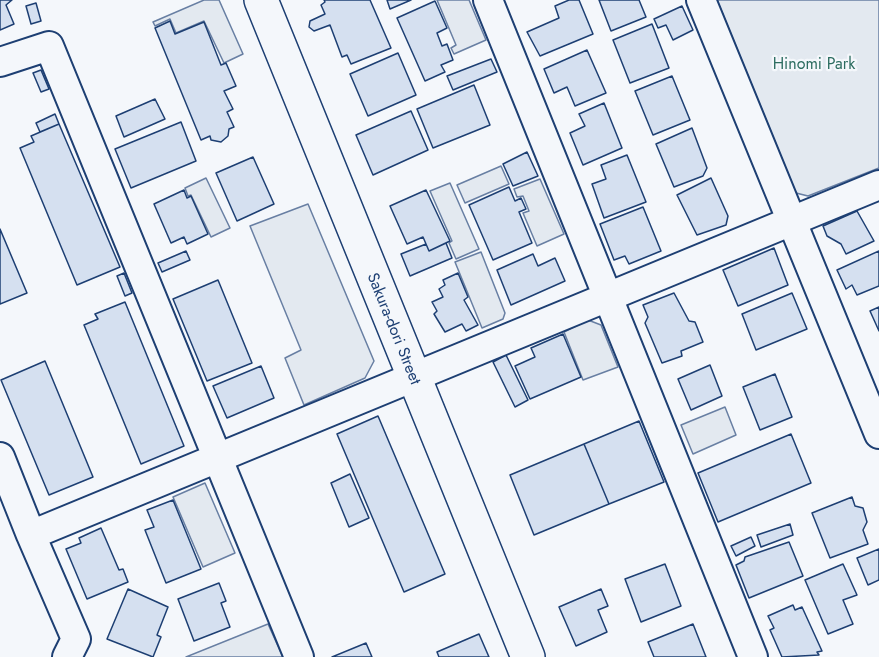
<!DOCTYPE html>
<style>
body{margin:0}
canvas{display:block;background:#f4f7fb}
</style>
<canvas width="879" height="657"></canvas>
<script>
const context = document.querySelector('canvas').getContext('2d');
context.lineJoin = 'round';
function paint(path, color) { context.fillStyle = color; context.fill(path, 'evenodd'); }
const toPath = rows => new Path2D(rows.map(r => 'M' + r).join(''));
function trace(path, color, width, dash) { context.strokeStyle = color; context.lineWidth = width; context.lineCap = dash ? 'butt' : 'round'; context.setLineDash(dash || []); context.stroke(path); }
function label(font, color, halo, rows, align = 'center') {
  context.font = font + ' Jost,sans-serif'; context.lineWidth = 4.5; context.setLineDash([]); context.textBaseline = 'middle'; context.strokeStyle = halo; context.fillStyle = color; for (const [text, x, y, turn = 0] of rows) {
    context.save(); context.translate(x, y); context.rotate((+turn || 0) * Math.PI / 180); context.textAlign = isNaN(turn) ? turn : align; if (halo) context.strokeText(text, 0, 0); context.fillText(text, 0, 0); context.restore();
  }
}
const green = toPath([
 [204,0,219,0,243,54,224,63,204,21,176,33,170,19,155,26,153,22,204,0],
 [437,0,469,0,486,40,454,54,451,48,456,45,437,0],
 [717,0,879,0,879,168,808,196,796,193,717,0],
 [501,166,509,184,465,203,457,185,501,166],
 [206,178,230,228,211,237,191,195,188,196,185,188,206,178],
 [540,179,564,234,537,246,523,213,529,211,523,196,517,197,514,189,540,179],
 [450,183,479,249,456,259,449,243,452,241,430,191,450,183],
 [308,204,374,361,365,378,304,405,285,358,301,350,250,226,308,204],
 [481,252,505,313,503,319,482,328,455,262,481,252],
 [588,320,601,325,618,367,583,380,564,332,588,320],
 [725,407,736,435,693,454,681,425,725,407],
 [205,483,235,553,203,567,173,497,205,483],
 [268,624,283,657,186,657,268,624]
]);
const building = toPath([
 [0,0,12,0,6,5,14,24,0,30,0,0],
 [324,0,370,0,391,48,351,64,347,55,342,57,330,25,314,31,309,27,310,21,325,14,321,5,325,2,324,0],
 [387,0,411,0,390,9,387,0],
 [569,0,579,0,593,34,540,56,527,32,559,18,555,6,569,0],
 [599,0,639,0,646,17,611,31,599,0],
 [435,1,447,28,437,33,442,46,447,44,453,60,441,65,445,72,425,81,397,18,435,1],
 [36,3,41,21,31,24,26,6,36,3],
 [682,6,693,30,673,40,666,25,658,28,654,19,682,6],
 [170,21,175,34,204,22,221,65,226,63,236,86,224,91,233,109,227,112,234,127,229,129,228,136,221,142,211,140,210,136,201,140,155,28,170,21],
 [652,24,669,68,630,83,613,40,652,24],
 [587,50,606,93,575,106,567,87,554,93,544,69,587,50],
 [398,53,416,95,368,116,350,74,398,53],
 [491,59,497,72,453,90,447,76,491,59],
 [41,70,49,89,41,92,33,73,41,70],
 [672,76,690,120,653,135,635,91,672,76],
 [474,85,490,125,433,148,417,109,474,85],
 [155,99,165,119,124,137,116,116,155,99],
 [604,103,622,148,583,165,570,133,585,126,579,114,604,103],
 [411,111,428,150,373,175,356,135,411,111],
 [55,114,59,124,40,132,36,123,55,114],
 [181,122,196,161,131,188,115,149,181,122],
 [59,124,120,267,77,285,20,148,34,142,31,136,59,124],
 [692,128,707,168,703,176,674,187,656,144,692,128],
 [527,152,538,176,513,186,503,164,527,152],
 [627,155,646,202,604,218,592,184,606,179,601,165,627,155],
 [253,157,274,204,237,221,216,173,253,157],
 [711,178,728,216,726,225,697,235,677,195,711,178],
 [509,187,515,201,521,198,526,209,519,212,532,243,493,260,469,205,509,187],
 [184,190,187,198,191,196,208,234,187,244,184,237,171,243,154,204,184,190],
 [426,190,450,241,429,251,423,237,407,244,390,206,426,190],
 [643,207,661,251,629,264,625,256,614,260,600,224,643,207],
 [857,211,874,241,846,254,841,244,827,236,823,226,857,211],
 [0,229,27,293,0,304,0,229],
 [446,243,452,258,410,276,401,254,426,244,429,251,446,243],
 [774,248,788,285,738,306,723,270,774,248],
 [186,251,190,260,162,272,158,263,186,251],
 [879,251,879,286,857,295,852,285,846,289,837,270,879,251],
 [533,254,538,266,555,258,565,281,511,305,497,270,533,254],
 [124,273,132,293,125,296,117,276,124,273],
 [458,273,468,297,464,300,478,325,466,331,462,324,445,332,434,314,437,311,432,302,443,297,439,289,445,285,443,280,458,273],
 [218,280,252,363,207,381,173,299,218,280],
 [674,293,689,321,695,322,703,342,681,351,682,356,662,363,645,323,648,317,643,305,674,293],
 [792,293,807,329,756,350,742,314,792,293],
 [125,302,184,446,141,464,84,325,98,319,95,314,125,302],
 [879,307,879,331,870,311,879,307],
 [563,334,581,377,530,399,515,366,535,357,531,348,563,334],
 [506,355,528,400,515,407,493,362,506,355],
 [45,361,93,477,49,495,1,380,45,361],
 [710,365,722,396,691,410,678,379,710,365],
 [261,366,274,398,227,418,213,386,261,366],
 [775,374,792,417,760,430,743,387,775,374],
 [378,416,445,574,404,592,337,434,378,416],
 [639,421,664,482,609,504,584,444,639,421],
 [791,434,811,483,718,522,698,473,791,434],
 [584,444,609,504,534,535,510,475,584,444],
 [350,474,369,518,349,527,331,483,350,474],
 [852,497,855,506,863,508,867,522,863,530,868,544,830,558,812,513,852,497],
 [173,500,201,569,166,583,145,530,154,527,147,510,173,500],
 [790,524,793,535,761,547,757,535,790,524],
 [101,528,119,570,123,569,128,582,87,599,66,549,81,543,79,538,101,528],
 [751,537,755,546,736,556,731,546,751,537],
 [789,542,803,576,749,598,736,565,744,561,745,557,789,542],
 [879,549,879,580,868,585,857,558,879,549],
 [665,564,681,606,641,622,625,579,665,564],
 [843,564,857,595,843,600,853,624,828,634,805,580,843,564],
 [219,583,226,601,221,603,230,627,194,641,178,599,219,583],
 [128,589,168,607,157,635,161,637,153,657,107,639,128,589],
 [601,589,608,606,598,610,607,632,576,646,559,607,601,589],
 [793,605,795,610,802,607,822,651,817,652,819,655,782,657,770,630,774,628,768,616,793,605],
 [693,624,706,657,654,657,648,642,693,624],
 [479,634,489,657,439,657,437,652,479,634],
 [366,643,372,657,332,657,366,643]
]);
const street = toPath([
 [488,0,753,657],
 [701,0,879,434],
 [0,62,49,46,299,657],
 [0,457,31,535,76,639,67,657],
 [31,535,879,185]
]);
const secondary = toPath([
 [261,0,528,657]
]);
const parkNames = [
 ["Hinomi Park",814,65]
];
const streetNames = [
 ["Sakura-dori Street",393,329,68]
];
paint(green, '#e3e9f0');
trace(green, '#687fa3', 1.5);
paint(building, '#d5e0f0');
trace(building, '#1d3f73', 1.5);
trace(street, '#1d3f73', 32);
trace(secondary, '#1d3f73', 36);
trace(street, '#f4f7fb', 28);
trace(secondary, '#f4f7fb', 33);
label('16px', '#2c6c60', '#f4f7fb', parkNames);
label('16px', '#1d3f73', '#f4f7fb', streetNames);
</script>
